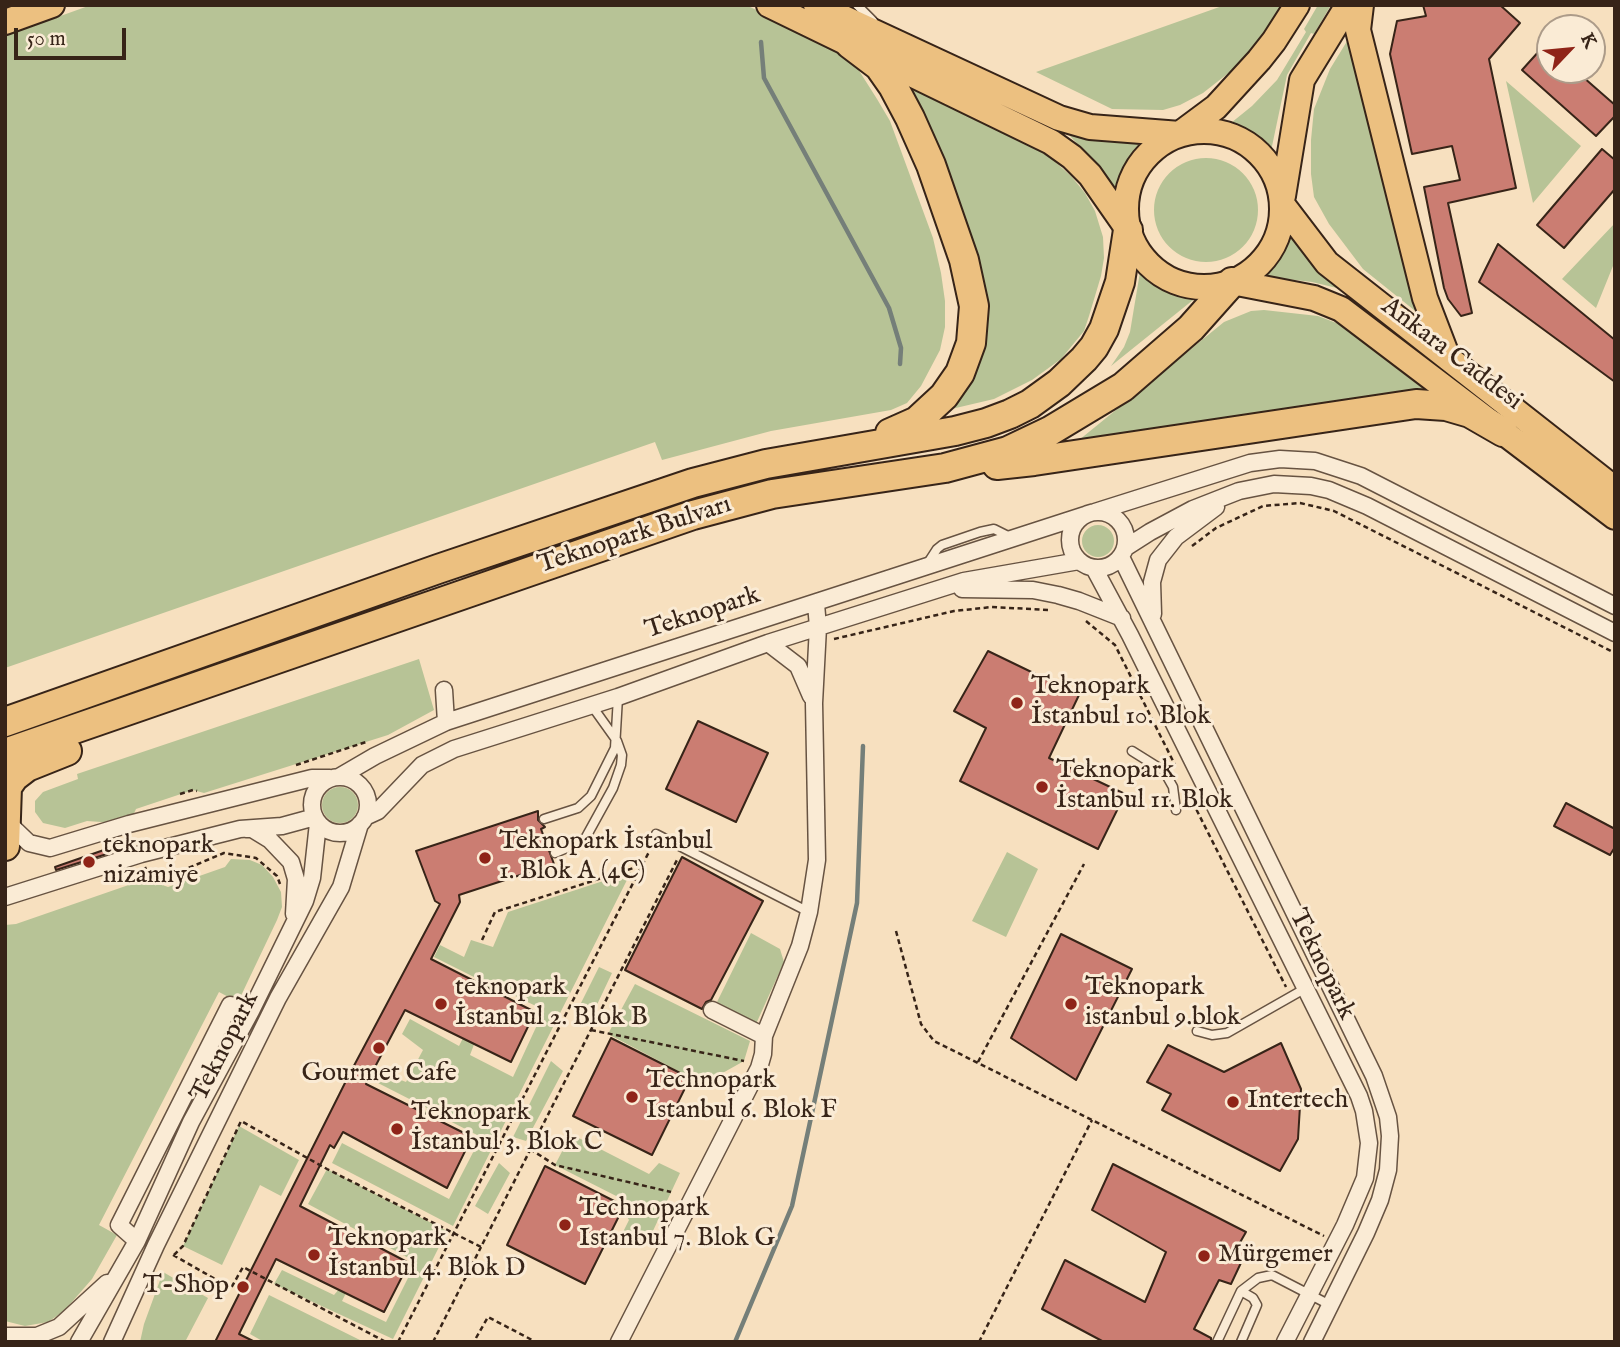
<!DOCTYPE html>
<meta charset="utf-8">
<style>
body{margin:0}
#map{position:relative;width:1620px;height:1347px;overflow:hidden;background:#f7e0bf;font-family:"IM FELL English",serif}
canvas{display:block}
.frame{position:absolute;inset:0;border:7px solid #372418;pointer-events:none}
.north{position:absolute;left:1536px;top:14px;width:70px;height:70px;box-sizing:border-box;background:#faebd5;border:2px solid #ac9b89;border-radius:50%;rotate:64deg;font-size:19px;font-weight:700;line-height:28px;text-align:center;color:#372418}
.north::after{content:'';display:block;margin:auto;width:24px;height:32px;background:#8f2418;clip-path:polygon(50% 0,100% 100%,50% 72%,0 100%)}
.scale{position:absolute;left:14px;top:28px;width:112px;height:32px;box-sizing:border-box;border:4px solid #372418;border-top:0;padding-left:9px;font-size:21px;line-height:24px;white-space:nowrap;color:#372418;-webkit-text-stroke:5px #faebd5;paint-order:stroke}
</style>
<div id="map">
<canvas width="1620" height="1347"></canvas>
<div class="frame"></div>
<div class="north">K</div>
<div class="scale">50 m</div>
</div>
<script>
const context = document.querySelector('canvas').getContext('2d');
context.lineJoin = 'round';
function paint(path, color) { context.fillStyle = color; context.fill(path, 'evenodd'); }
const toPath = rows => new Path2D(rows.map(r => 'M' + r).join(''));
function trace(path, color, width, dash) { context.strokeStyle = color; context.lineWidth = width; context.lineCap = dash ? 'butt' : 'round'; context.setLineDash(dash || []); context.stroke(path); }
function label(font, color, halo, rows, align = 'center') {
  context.font = font + ' "IM FELL English",serif'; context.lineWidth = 6; context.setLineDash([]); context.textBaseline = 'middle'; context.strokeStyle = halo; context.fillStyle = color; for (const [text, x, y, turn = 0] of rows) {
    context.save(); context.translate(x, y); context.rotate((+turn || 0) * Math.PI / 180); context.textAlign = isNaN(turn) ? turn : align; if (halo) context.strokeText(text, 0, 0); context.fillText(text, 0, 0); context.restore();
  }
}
const green = toPath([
 [91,5,746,5,839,50,851,58,877,99,890,121,933,238,941,273,945,301,945,327,940,350,921,386,907,403,891,410,771,431,662,460,655,442,5,668,5,36],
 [1225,5,1281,5,1266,31,1245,60,1203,93,1180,105,1163,110,1112,109,1036,72],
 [1318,5,1331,5,1314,34,1311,33,1287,75,1271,151,1254,138,1226,127,1252,106,1277,80,1306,32,1304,29],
 [1349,38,1419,314,1363,269,1329,224,1314,197,1311,174,1311,140,1314,109,1330,69],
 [1506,81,1581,146,1533,203],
 [907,85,1035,148,1052,159,1071,176,1085,193,1095,211,1103,237,1104,258,1101,276,1089,316,1084,331,1061,359,1032,380,994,399,943,411,976,357],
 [1069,135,1108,142,1148,143,1131,171,1121,196,1102,170],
 '1154 210a52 52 0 1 1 104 0a52 52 0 1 1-104 0Z',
 [1615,223,1615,261,1596,308,1562,279],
 [1290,233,1326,271,1341,289,1312,282,1261,276,1283,252],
 [1141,266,1174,290,1198,296,1111,366,1124,347,1130,332],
 [1264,310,1318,316,1339,324,1430,394,1068,449,1224,322,1251,311],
 '1082 541a16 16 0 1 1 32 0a16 16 0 1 1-32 0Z',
 [419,659,434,710,388,735,204,793,193,790,136,809,129,824,87,821,65,828,43,823,35,812,35,801,43,792,78,779,77,774],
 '322 805a18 18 0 1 1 36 0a18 18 0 1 1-36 0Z',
 [1007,852,1038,869,1006,937,972,921],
 [231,859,250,860,262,865,273,877,281,892,282,907,277,920,238,1002,219,992,99,1225,117,1235,92,1279,64,1311,48,1322,25,1326,5,1321,5,925,16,924,146,879,168,887,225,867],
 [631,872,453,1226,332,1163,342,1143,449,1199,481,1137,438,1115,433,1121,423,1116,427,1108,378,1083,383,1073,406,1082,423,1050,402,1034,410,1019,459,1046,464,1036,475,1042,470,1055,513,1077,544,1010,501,989,494,1001,483,996,488,984,434,957,440,945,464,957,471,940,493,947,508,912],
 [751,933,780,949,784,962,756,1024,717,1002],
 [599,967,612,973,594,1011,579,1007],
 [635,984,750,1041,744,1061,703,1084,608,1034],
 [551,1061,563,1071,526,1141,513,1137],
 [239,1126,299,1160,281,1196,260,1185,222,1265,183,1246],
 [571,1134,649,1174,659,1163,680,1173,652,1233,646,1236,642,1242,623,1232,629,1220,625,1214,630,1203,555,1165],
 [499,1163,510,1173,488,1214,475,1206],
 [327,1169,447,1231,393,1339,274,1284,282,1270,334,1295,340,1288,347,1291,342,1301,386,1322,416,1262,308,1204],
 [163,1272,208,1298,185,1342,140,1342,144,1324],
 [269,1295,364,1342,264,1342,250,1334]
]);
const stream = toPath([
 [761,42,764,78,889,308,901,348,900,364],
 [735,1342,792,1206,857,903,863,746]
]);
const building = toPath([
 [1423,5,1500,5,1520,23,1489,59,1516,188,1448,203,1472,313,1461,316,1448,299,1444,288,1424,187,1460,180,1452,146,1412,154,1390,54,1397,21,1426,16,1423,5],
 [1550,39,1550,70,1575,70,1615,105,1615,116,1596,136,1522,70,1550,39],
 [1602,149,1615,160,1615,189,1564,248,1537,225,1602,149],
 [1498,244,1615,340,1615,382,1479,282,1498,244],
 [988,651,1079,695,1049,758,1125,794,1098,849,960,781,986,728,954,711,988,651],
 [698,721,768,753,736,822,666,789,698,721],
 [1566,803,1615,829,1615,847,1610,855,1554,826,1566,803],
 [538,811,538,820,545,827,541,829,554,864,459,895,460,902,431,959,535,1012,511,1062,405,1010,366,1084,472,1137,447,1188,343,1132,334,1148,330,1145,300,1206,409,1263,384,1312,276,1259,239,1334,255,1342,215,1342,349,1075,440,904,435,901,416,851,538,811],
 [124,843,126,848,56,870,55,867,124,843],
 [682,857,763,901,711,1000,706,1002,702,1009,625,970,682,857],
 [1061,934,1132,969,1076,1080,1011,1038,1061,934],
 [611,1038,690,1078,652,1155,573,1116,611,1038],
 [1281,1043,1301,1089,1298,1139,1280,1171,1162,1110,1171,1094,1147,1082,1168,1045,1224,1072,1281,1043],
 [1113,1164,1246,1232,1238,1246,1247,1250,1231,1284,1219,1280,1194,1329,1211,1338,1211,1342,1104,1342,1042,1309,1065,1260,1145,1302,1166,1252,1092,1210,1113,1164],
 [545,1166,624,1206,585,1284,507,1245,545,1166]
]);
const path = toPath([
 [1192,546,1216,528,1263,506,1300,503,1334,511,1615,653],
 [1086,621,1115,645,1175,765],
 [834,639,954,611,992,607,1050,610],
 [296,765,366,742],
 [1185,787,1286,987],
 [180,794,193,790,197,791],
 [145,867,147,872,162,879,224,853,256,858,277,876,280,884],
 [896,931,921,1024,934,1041,1324,1236],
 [482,940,495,912,643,865],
 [591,1030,744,1061],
 [978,1062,1084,864],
 [530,1149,555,1165,671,1192],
 [173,1255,231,1288,243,1267,386,1342],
 [174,1255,183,1246,241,1121,327,1169,481,1247,678,858],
 [476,1338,488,1317,536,1342],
 [398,1342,652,846],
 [433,1342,481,1247],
 [979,1342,1092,1120]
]);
const lane = toPath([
 [857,5,873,21],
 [926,566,937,549,942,545,980,532,994,529,1010,537],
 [1132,751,1164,771,1173,787,1176,810],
 [544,819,578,808,591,796,615,748,618,697],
 [656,834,809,912],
 [555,853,581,842,586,837,613,788,621,765,622,755,617,741,592,706],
 [1197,1031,1212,1035,1227,1033,1306,988],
 [1217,1342,1241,1291,1258,1278,1272,1275,1330,1305],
 [1241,1342,1257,1305,1253,1298,1241,1291]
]);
const street = toPath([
 [1095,512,1250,463,1280,459,1315,461,1361,476,1615,606],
 '1070 540a28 28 0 1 1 56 0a28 28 0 1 1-56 0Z',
 [1125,548,1150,532,1193,509,1239,491,1274,484,1311,486,1329,490,1367,506,1615,633],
 [1121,557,1374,1076,1388,1117,1390,1136,1388,1170,1380,1200,1366,1233,1312,1342],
 [1094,568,1130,635,1359,1096,1364,1111,1369,1143,1365,1178,1345,1225,1285,1342],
 [962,589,1033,590,1058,595,1079,601,1122,618],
 [1153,614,1152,582,1158,560,1176,537,1216,507],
 [768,643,798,666,811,696],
 [444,690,446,722],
 [339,777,375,756,446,722,1088,514],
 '312 805a28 28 0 1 1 56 0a28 28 0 1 1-56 0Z',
 [365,817,378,811,422,765,454,749,618,697,768,643,964,581,1079,561],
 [6,821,29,843,50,848,129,824,312,778,330,778],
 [246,829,252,829,270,840,291,862,296,879,294,914],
 [5,897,141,854,240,829,282,826,315,817],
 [712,1010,764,1036],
 [137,1241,119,1225,230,1005,251,1011],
 [5,1336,37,1336,59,1327,107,1283],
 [79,1342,137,1241,191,1122,251,1011,305,901,312,878,318,823],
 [112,1342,156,1245,278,998,341,887,360,824],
 [619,1342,759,1068,763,1054,764,1036,800,946,809,912,817,860,814,703,818,627,816,604]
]);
const primary = toPath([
 [769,5,1051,142,1072,157,1090,175,1127,228],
 [816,5,1059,118,1090,127,1180,134],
 [1361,5,1358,30,1425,298,1448,358],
 [5,22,52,5],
 '1126 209a78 78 0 1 1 156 0a78 78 0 1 1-156 0Z',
 [1181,133,1216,107,1259,60,1274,41,1297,5],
 [1283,196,1302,80,1348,5],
 [1282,204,1327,263,1615,489],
 [1232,282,1314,298,1341,309,1615,517]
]);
const highway = toPath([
 [850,44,879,66,893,86,910,118,931,165,964,260,974,306,971,343,960,373,944,396,917,421,890,433],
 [997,465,1034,461,1416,404,1446,406,1470,413,1503,432],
 [5,722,438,569,693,483,766,464,955,431,986,423,1010,414,1030,404,1059,383,1084,359,1094,347,1104,329,1120,282,1128,230],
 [5,753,693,515,772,494,945,468,1008,451,1050,431,1123,387,1191,328,1232,282],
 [5,846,7,787,14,777,27,767,67,751]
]);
const markers = [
 [1017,703,7,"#8f2418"],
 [1042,787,7,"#8f2418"],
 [485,858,7,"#8f2418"],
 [89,862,7,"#8f2418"],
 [441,1004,7,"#8f2418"],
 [1071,1004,7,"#8f2418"],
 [379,1048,7,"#8f2418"],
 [632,1097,7,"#8f2418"],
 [1233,1102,7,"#8f2418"],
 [397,1129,7,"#8f2418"],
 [565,1225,7,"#8f2418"],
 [314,1255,7,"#8f2418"],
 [1204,1256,7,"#8f2418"],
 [243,1287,7,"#8f2418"]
];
const streetNames = [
 ["Ankara Caddesi",1451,355,37],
 ["Teknopark Bulvarı",635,536,-18],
 ["Teknopark",703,614,-18],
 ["Teknopark",1321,965,64],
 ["Teknopark",226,1047,-63]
];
const poiNames = [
 ["Teknopark",1031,688],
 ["İstanbul 10. Blok",1031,718],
 ["Teknopark",1056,772],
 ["İstanbul 11. Blok",1056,802],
 ["Teknopark İstanbul",499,843],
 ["1. Blok A (4C)",499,873],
 ["teknopark",103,847],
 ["nizamiye",103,877],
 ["teknopark",455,989],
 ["İstanbul 2. Blok B",455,1019],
 ["Teknopark",1085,989],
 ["istanbul 9.blok",1085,1019],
 ["Gourmet Cafe",379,1075,"center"],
 ["Technopark",646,1082],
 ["Istanbul 6. Blok F",646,1112],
 ["Intertech",1247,1102],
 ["Teknopark",411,1114],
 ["İstanbul 3. Blok C",411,1144],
 ["Technopark",579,1210],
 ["Istanbul 7. Blok G",579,1240],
 ["Teknopark",328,1240],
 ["İstanbul 4. Blok D",328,1270],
 ["Mürgemer",1218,1256],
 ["T-Shop",229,1287,"right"]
];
paint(green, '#b7c396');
trace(stream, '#757f79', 4.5);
paint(building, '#cb7d72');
trace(building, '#372418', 2);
trace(lane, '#675342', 11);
trace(street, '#675342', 19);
trace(primary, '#372418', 28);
trace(highway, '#372418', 32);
trace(path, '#372418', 2.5, [5, 3.5]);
trace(lane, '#faebd5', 8);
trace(street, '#faebd5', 16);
trace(primary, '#ecc080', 24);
trace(highway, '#ecc080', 28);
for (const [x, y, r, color] of markers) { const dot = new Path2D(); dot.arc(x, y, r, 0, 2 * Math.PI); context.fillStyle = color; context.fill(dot); trace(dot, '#faebd5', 2.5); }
label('26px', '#372418', '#faebd5', streetNames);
label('26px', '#372418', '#faebd5', poiNames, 'left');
</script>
